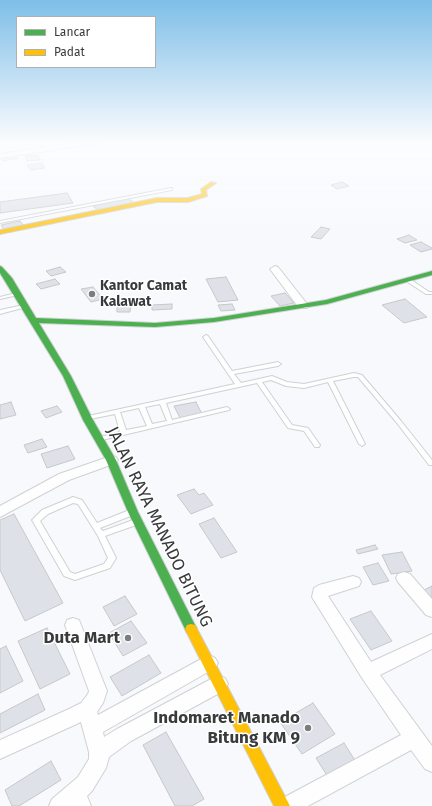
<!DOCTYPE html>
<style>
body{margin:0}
#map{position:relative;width:432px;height:806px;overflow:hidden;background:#f7f9fc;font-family:"Fira Sans",sans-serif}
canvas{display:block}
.legend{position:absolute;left:16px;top:16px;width:140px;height:52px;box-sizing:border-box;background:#fff;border:1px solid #b0b0b1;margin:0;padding:5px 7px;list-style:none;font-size:12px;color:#393a3c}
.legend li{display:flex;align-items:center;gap:8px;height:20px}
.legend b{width:20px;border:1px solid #b0b0b1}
</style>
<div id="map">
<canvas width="432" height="806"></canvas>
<ul class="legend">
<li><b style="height:5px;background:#4caf50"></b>Lancar</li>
<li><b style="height:5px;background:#ffc107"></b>Padat</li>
</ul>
</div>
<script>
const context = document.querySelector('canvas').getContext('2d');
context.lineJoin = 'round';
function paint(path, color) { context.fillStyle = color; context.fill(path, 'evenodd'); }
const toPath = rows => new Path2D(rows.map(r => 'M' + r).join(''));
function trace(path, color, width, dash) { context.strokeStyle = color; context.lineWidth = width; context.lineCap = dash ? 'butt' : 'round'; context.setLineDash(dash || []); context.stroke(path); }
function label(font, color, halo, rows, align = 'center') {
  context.font = font + ' "Fira Sans",sans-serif'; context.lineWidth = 3; context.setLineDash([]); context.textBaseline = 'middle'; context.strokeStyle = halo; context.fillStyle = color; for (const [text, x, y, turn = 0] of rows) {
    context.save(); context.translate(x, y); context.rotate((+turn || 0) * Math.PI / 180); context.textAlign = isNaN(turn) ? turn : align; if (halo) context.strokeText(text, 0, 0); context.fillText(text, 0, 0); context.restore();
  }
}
const building = toPath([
 [38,155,40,160,27,161,25,156,38,155],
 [16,156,18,158,3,161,1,158,16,156],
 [42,163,45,168,30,170,27,165,42,163],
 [342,182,349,186,337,189,331,185,342,182],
 [67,193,73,203,0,213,0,202,67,193],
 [128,198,134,203,99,211,93,206,128,198],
 [20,221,23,225,4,229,1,225,20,221],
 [321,227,330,229,321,239,311,237,321,227],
 [409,235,417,240,405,243,397,239,409,235],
 [421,242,432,248,432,249,421,252,410,245,421,242],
 [60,267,66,272,51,276,46,271,60,267],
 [226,277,238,300,218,302,206,279,226,277],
 [55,279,60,284,41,289,36,284,55,279],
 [93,287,103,299,91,302,81,289,93,287],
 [285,293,294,303,280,306,271,296,285,293],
 [405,299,427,317,404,323,382,305,405,299],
 [117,303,131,303,130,312,117,312,117,303],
 [172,304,172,309,152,310,152,305,172,304],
 [232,304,235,310,221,311,218,305,232,304],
 [11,402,16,415,0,419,0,405,11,402],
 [196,402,202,414,180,418,174,406,196,402],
 [57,406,62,412,46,418,41,411,57,406],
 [42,439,47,447,28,453,24,445,42,439],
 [68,446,75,459,47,468,41,454,68,446],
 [194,489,199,495,204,493,213,505,191,514,177,495,194,489],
 [14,514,63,603,25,621,0,570,0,520,14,514],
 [214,518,237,552,221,558,199,524,214,518],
 [375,545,378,549,358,554,356,550,375,545],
 [402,552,412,571,391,574,382,555,402,552],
 [378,563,389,581,373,585,363,567,378,563],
 [432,586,432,609,418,593,432,586],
 [125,596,137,614,114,626,103,607,125,596],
 [371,611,392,641,371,650,350,619,371,611],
 [131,621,147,643,123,656,109,633,131,621],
 [47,628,70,674,40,689,18,641,47,628],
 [6,646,23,681,0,693,0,649,6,646],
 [149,655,161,673,122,696,110,677,149,655],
 [38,694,45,710,0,733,0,714,38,694],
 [313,703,335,734,302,754,280,722,313,703],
 [166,732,204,799,192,806,175,806,143,745,166,732],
 [344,743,356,762,328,777,316,758,344,743],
 [51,761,61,780,19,806,12,806,5,790,51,761]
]);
const lane = toPath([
 [171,188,172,188,172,190,0,223,0,221,171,188],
 [406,279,410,279,429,292,432,292,432,294,426,294,406,281,406,279],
 [16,293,18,293,18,295,0,299,0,297,16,293],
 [24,305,26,305,26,307,0,314,0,310,24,305],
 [206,335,208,336,232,371,278,362,281,364,278,366,234,374,241,383,272,376,287,382,304,384,354,373,362,375,401,421,432,460,432,465,429,465,397,423,358,377,354,377,333,381,365,444,362,446,359,444,328,382,304,388,286,386,271,380,262,382,292,425,308,428,320,445,319,447,315,447,304,431,288,428,257,383,166,403,172,420,227,407,230,409,229,410,102,440,100,439,99,438,100,437,120,432,115,414,90,419,87,417,88,416,235,384,203,337,206,335],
 [160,404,167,421,152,424,145,407,160,404],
 [139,408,147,426,126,430,120,412,139,408],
 [73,497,82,500,97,523,127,511,130,510,133,511,134,513,133,515,100,528,103,531,133,520,136,521,137,523,136,525,105,536,116,558,110,568,75,580,64,576,32,520,42,510,73,497],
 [73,503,78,504,98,536,108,558,104,564,75,574,70,572,40,521,48,514,73,503]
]);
const street = toPath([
 [86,141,103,141,100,143,0,158,0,154,86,141],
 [275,266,278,267,307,304,308,306,307,308,299,308,270,269,275,266],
 [111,456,116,457,118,460,116,463,69,480,0,517,0,506,59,474,111,456],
 [404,572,410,574,432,599,432,617,426,615,398,582,396,578,398,574,404,572],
 [353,576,359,578,361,582,359,586,328,596,371,662,432,634,432,649,380,675,432,746,432,772,425,769,411,750,308,806,278,806,281,799,401,735,362,678,312,597,314,588,319,585,353,576],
 [73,618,79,620,81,625,107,691,103,703,97,712,98,715,203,658,209,655,215,658,218,663,215,668,103,732,104,737,117,729,213,678,219,676,225,678,228,684,225,690,131,741,109,757,106,768,92,791,87,796,91,806,49,806,52,799,78,777,89,759,89,752,81,722,0,759,0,740,69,709,81,703,88,694,89,691,65,625,67,620,73,618]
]);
const fast = toPath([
 [0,266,2,267,12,278,36,318,155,323,214,318,326,300,432,271,432,275,327,304,214,322,155,327,39,323,71,376,93,420,116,460,138,512,197,629,195,633,191,634,187,633,128,512,106,460,83,420,63,376,0,273,0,266]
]);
const slow = toPath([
 [211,182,216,183,206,190,207,196,188,202,157,202,0,234,0,230,157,198,188,198,202,194,201,189,211,182],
 [191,624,195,625,290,806,274,806,185,629,187,625,191,624]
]);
const markers = [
 [92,294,4,"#7c7d7f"],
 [128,638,4,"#7c7d7f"],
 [308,728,4,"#7c7d7f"]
];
const poiNames = [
 ["Kantor Camat",100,286],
 ["Kalawat",100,302]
];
const nearStreetnames = [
 ["JALAN RAYA MANADO BITUNG",159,527,64]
];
const nearPoinames = [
 ["Duta Mart",120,638],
 ["Indomaret Manado",300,718],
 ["Bitung KM 9",300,738]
];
paint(building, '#dee2e8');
trace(building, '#c6c7c9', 1);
trace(lane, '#cfd1d3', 2);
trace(street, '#cfd1d3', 2);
trace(fast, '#cfd1d3', 2);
trace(slow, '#cfd1d3', 2);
paint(lane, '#fefeff');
paint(street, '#fefeff');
paint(fast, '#4caf50');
paint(slow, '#ffc107');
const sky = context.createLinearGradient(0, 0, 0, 254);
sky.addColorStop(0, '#7ebee8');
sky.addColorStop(0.56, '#fbfcfe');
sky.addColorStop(1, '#fbfcfe00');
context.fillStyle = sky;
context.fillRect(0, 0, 432, 254);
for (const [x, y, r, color] of markers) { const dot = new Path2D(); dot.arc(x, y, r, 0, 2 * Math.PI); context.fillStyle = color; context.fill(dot); trace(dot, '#fff', 1.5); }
label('bold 14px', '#393a3c', '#fff', poiNames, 'left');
label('17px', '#393a3c', '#fff', nearStreetnames);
label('bold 17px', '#393a3c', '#fff', nearPoinames, 'right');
</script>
